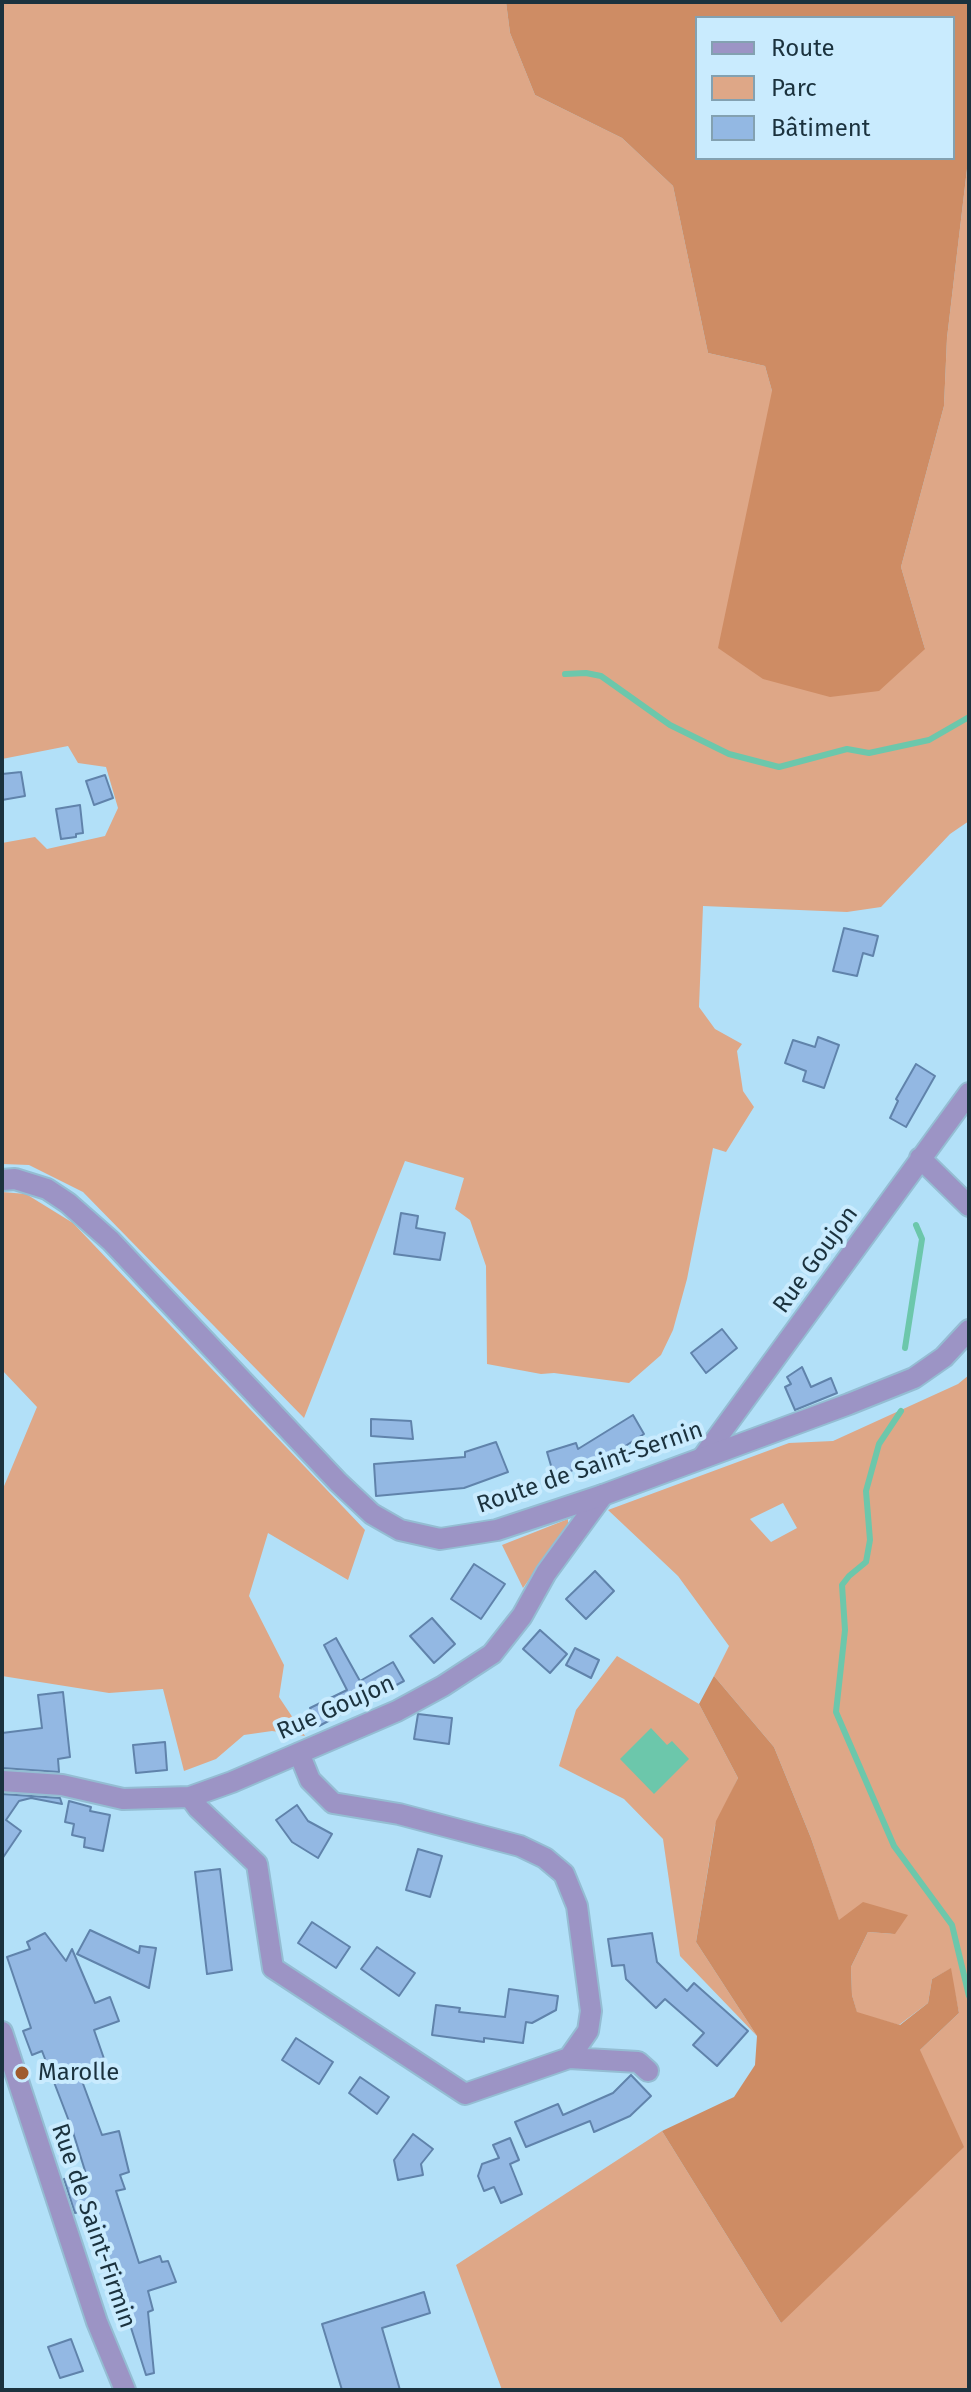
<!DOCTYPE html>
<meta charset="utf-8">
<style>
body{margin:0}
#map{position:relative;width:971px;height:2392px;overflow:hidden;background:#b2e0f8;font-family:"Fira Sans",sans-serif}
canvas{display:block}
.frame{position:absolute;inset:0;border:4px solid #1b323e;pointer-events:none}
.legend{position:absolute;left:695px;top:16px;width:260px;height:144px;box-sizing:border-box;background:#c9ebfe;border:2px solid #83a1b1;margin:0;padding:10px 14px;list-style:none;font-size:24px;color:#1b323e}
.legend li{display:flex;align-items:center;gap:16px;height:40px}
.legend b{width:40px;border:2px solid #83a1b1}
</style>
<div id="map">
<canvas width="971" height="2392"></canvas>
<div class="frame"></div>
<ul class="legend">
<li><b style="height:10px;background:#9c94c5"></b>Route</li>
<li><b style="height:22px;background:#dea787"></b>Parc</li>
<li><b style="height:22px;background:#93b8e3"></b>Bâtiment</li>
</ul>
</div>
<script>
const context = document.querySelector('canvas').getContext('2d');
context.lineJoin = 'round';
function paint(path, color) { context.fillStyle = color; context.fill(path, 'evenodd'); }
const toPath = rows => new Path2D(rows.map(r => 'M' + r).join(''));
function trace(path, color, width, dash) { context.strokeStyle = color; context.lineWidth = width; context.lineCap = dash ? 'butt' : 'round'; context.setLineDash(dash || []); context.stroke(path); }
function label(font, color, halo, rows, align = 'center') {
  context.font = font + ' "Fira Sans",sans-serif'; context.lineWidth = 8; context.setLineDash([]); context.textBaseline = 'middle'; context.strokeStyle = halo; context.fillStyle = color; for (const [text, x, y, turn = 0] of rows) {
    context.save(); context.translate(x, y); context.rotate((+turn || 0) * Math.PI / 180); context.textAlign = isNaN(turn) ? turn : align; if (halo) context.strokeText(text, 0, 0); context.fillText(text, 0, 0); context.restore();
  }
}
const green = toPath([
 [2,2,506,2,510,33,535,95,622,138,673,186,708,353,765,366,772,391,925,649,901,567,944,406,947,338,969,152,969,821,950,834,881,907,847,912,703,906,699,1007,715,1029,742,1044,737,1051,743,1091,754,1107,726,1152,713,1148,687,1279,673,1330,661,1355,629,1383,554,1373,541,1374,487,1364,486,1266,470,1220,455,1209,464,1178,405,1161,304,1418,83,1192,29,1165,2,1164,2,843,35,837,47,849,105,836,118,808,106,767,78,763,68,746,2,759],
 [2,1192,26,1194,73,1223,365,1530,348,1580,268,1533,249,1596,284,1665,279,1697,305,1736,272,1731,244,1735,216,1759,184,1771,163,1689,109,1693,2,1676,2,1491,37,1407,2,1370],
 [969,1375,969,2390,502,2390,456,2265,662,2131,781,2323,920,2050,959,2013,950,1969,932,1979,928,2003,899,2025,857,2013,852,1995,851,1967,868,1932,895,1934,839,1921,811,1838,774,1747,714,1676,729,1646,678,1576,608,1510,789,1443,833,1441,958,1384],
 [783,1503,797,1528,771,1542,750,1519],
 [568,1519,568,1525,523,1588,502,1545],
 [617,1656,699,1704,738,1778,715,1826,696,1942,757,2036,680,1956,663,1839,624,1799,559,1766,576,1710]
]);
const forest = toPath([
 [506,2,969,2,969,152,947,338,944,406,901,567,925,649,879,691,830,697,763,679,718,648,772,391,765,366,708,353,673,186,622,138,535,95,510,33],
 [697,18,953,18,953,158,697,158],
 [714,1676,774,1747,811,1838,839,1920,863,1902,908,1915,895,1934,868,1932,851,1967,852,1995,857,2012,900,2025,928,2003,932,1979,951,1968,959,2013,920,2050,964,2147,781,2323,662,2131,734,2097,755,2065,757,2036,696,1942,716,1821,738,1778,699,1704]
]);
const water = toPath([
 [651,1728,667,1745,672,1741,689,1759,654,1794,620,1759]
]);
const stream = toPath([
 [565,674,586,673,601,676,670,725,729,754,779,767,847,749,869,753,929,740,969,717],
 [905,1348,922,1239,916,1225],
 [901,1411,879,1444,866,1491,870,1540,866,1562,849,1576,842,1585,845,1630,836,1712,894,1846,952,1925,969,1996]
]);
const building = toPath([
 [21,772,25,796,2,800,2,774,21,772],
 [105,775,113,798,94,805,86,781,105,775],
 [80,805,83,833,76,834,76,837,61,839,56,809,80,805],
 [844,928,878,936,873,956,863,953,857,976,833,971,844,928],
 [818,1037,839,1045,824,1088,803,1081,806,1071,785,1063,793,1040,815,1047,818,1037],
 [916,1064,935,1076,906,1127,890,1118,898,1101,896,1099,916,1064],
 [401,1213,418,1216,416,1228,445,1233,440,1260,394,1254,401,1213],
 [722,1329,737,1348,706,1373,691,1353,722,1329],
 [802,1367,811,1387,831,1378,837,1393,795,1410,785,1387,791,1384,787,1377,802,1367],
 [633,1415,644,1434,602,1461,554,1476,547,1452,576,1443,578,1449,633,1415],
 [371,1419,411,1421,413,1439,371,1436,371,1419],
 [496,1442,508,1472,464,1488,376,1496,374,1464,465,1457,465,1452,496,1442],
 [474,1564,505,1584,481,1619,451,1599,474,1564],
 [595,1571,614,1591,586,1619,566,1599,595,1571],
 [432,1618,455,1644,434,1663,410,1636,432,1618],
 [540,1630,567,1654,550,1673,523,1649,540,1630],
 [336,1638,360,1681,393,1662,404,1681,319,1726,310,1708,347,1690,324,1645,336,1638],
 [575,1648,599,1660,591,1678,566,1665,575,1648],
 [63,1692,70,1757,58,1759,59,1772,2,1768,2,1733,42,1728,38,1695,63,1692],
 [418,1714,452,1718,449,1744,414,1739,418,1714],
 [165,1742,167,1770,136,1773,133,1745,165,1742],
 [2,1794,60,1798,62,1804,31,1798,19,1801,6,1820,21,1831,2,1859,2,1794],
 [69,1801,91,1807,90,1811,110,1815,103,1851,84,1847,85,1838,72,1835,74,1824,65,1822,69,1801],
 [297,1805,308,1821,332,1834,318,1858,292,1842,276,1820,297,1805],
 [418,1849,442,1856,430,1897,406,1890,418,1849],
 [220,1869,232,1970,207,1974,195,1872,220,1869],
 [312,1922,350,1947,336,1968,298,1943,312,1922],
 [90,1930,139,1953,140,1946,156,1948,149,1988,77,1954,90,1930],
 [45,1933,66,1961,72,1949,95,2003,110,1997,119,2021,94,2030,109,2073,82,2081,102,2135,119,2131,129,2172,120,2175,125,2189,116,2191,139,2263,160,2256,162,2262,168,2261,176,2282,148,2291,153,2310,148,2312,154,2373,146,2375,100,2230,92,2233,86,2210,75,2213,64,2179,86,2174,72,2129,42,2051,32,2055,23,2031,31,2028,7,1957,30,1949,27,1942,45,1933],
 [652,1933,657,1962,687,1991,694,1983,748,2031,717,2066,693,2045,704,2033,665,1999,656,2008,626,1979,624,1965,612,1966,608,1939,652,1933],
 [377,1947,415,1973,399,1996,361,1969,377,1947],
 [509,1989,558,1996,556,2010,532,2023,526,2022,523,2043,484,2038,484,2042,432,2035,436,2005,460,2008,459,2012,505,2017,509,1989],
 [296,2038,333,2062,319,2084,282,2060,296,2038],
 [631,2075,651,2096,630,2116,594,2132,590,2121,526,2147,515,2122,558,2104,563,2115,613,2093,631,2075],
 [360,2077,389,2097,377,2114,349,2093,360,2077],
 [413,2134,433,2149,421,2164,423,2175,398,2180,394,2160,413,2134],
 [510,2138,519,2160,510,2164,522,2194,501,2203,494,2187,484,2191,478,2176,482,2164,499,2158,493,2145,510,2138],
 [424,2292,430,2313,382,2328,400,2390,342,2390,322,2324,424,2292],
 [71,2339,83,2371,60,2378,48,2347,71,2339]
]);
const minor = toPath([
 [920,1158,969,1206],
 [703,1457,969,1093],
 [2,1781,62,1785,123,1799,190,1797,232,1782,397,1711,443,1686,492,1654,522,1616,546,1573,603,1495],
 [190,1797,198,1808,257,1864,273,1968,465,2094,569,2058,588,2031,591,2011,577,1906,564,1874,545,1858,520,1846,399,1814,333,1803,310,1780,299,1753],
 [2,2032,97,2322,125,2390],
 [569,2058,638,2062,648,2071]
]);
const tertiary = toPath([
 [2,1180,15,1179,47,1189,68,1203,111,1241,338,1482,372,1514,400,1530,440,1539,497,1530,603,1495,849,1404,914,1378,944,1357,969,1330]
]);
const markers = [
 [22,2073,8,"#9f5b2d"]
];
const streetNames = [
 ["Rue Goujon",816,1260,-54],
 ["Route de Saint-Sernin",590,1468,-19],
 ["Rue Goujon",336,1708,-24],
 ["Rue de Saint-Firmin",93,2226,71]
];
const poiNames = [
 ["Marolle",38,2073]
];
paint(green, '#dea787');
paint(forest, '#ce8c64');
paint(water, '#6cc7ab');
trace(stream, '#6cc7ab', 6);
paint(building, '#93b8e3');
trace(building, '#6083ab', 2);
trace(minor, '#94bdd3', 24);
trace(tertiary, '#94bdd3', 24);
trace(minor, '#9c94c5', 20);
trace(tertiary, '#9c94c5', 20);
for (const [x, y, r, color] of markers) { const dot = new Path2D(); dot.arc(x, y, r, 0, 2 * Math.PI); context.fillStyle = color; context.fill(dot); trace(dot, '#c9ebfe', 3); }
label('24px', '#1b323e', '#c9ebfe', streetNames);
label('24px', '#1b323e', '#c9ebfe', poiNames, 'left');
</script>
